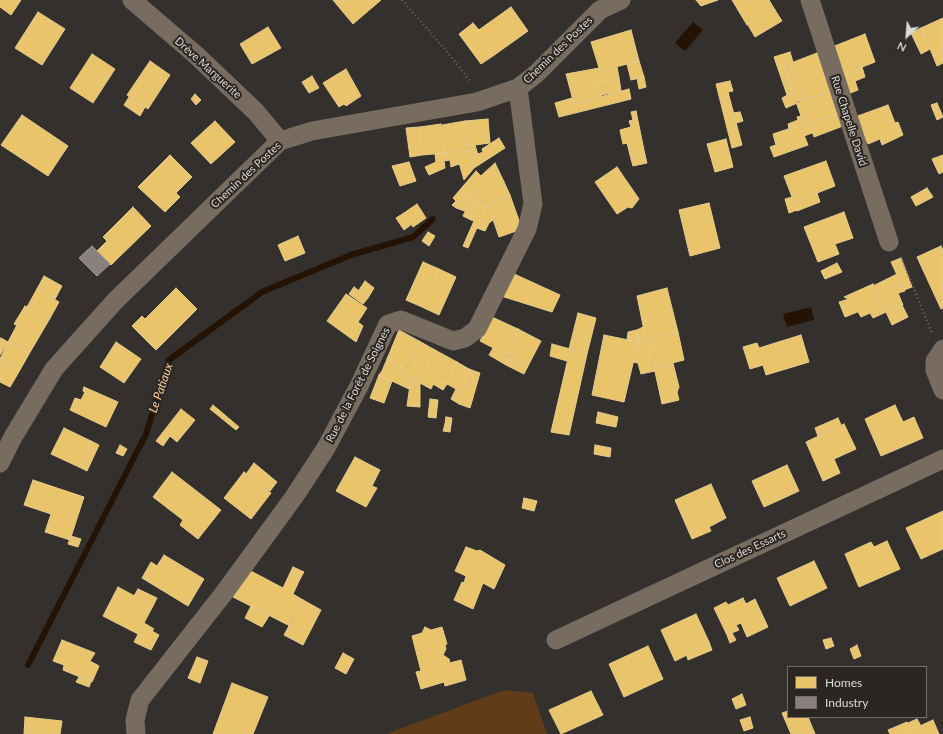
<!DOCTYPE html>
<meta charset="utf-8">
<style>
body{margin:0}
#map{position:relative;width:943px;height:734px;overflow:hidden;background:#33302e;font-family:Lato,sans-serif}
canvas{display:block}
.legend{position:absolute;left:787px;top:666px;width:140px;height:52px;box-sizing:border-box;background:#2b2622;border:1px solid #736e6b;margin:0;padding:5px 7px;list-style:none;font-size:12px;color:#dedad8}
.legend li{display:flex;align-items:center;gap:8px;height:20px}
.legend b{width:20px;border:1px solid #736e6b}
.north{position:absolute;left:887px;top:16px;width:40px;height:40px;-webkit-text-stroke:3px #2b2622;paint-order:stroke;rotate:206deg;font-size:11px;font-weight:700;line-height:16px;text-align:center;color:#dedad8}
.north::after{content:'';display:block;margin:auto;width:14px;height:18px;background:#dedad8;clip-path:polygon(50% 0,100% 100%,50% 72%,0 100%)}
</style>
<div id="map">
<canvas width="943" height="734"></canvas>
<ul class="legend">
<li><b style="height:11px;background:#e9c46a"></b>Homes</li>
<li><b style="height:11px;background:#8a817c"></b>Industry</li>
</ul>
<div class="north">N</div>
</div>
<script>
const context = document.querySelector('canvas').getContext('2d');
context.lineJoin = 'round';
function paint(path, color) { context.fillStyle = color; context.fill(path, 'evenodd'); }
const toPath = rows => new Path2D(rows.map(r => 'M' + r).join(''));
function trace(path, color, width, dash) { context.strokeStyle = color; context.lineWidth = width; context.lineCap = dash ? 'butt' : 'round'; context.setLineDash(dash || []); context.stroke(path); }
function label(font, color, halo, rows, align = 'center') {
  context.font = font + ' Lato,sans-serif'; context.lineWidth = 4; context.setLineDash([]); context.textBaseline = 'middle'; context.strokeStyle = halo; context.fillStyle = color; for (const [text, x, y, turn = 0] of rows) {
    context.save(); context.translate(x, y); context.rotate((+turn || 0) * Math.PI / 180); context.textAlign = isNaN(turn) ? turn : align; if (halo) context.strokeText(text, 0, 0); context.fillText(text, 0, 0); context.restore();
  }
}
const green = toPath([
 [504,690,533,693,547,734,386,734]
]);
const water = toPath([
 [693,22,703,30,685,51,675,43],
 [811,307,814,320,787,327,783,314]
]);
const homes = toPath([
 [0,0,21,0,11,15,0,7,0,0],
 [333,0,381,0,353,24,333,0],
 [696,0,718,0,701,6,696,0],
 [732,0,769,0,775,10,747,25,732,0],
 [511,7,528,31,493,56,476,32,511,7],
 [775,10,782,21,755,37,748,25,775,10],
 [38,12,65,29,42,65,15,48,38,12],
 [943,18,943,51,933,56,921,28,943,18],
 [473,23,479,30,476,32,493,56,481,64,459,34,473,23],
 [268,27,281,48,252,64,240,44,268,27],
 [921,28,930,49,921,54,911,33,921,28],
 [631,30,639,61,600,71,591,42,631,30],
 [865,34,875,62,842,75,832,47,865,34],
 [943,51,943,63,937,66,933,56,943,51],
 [790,52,793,62,784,66,793,92,787,95,774,57,790,52],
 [817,53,831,91,804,100,791,63,817,53],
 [92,54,115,69,93,103,70,88,92,54],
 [150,61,170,75,148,109,127,95,150,61],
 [639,61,644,77,631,80,627,64,639,61],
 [791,64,804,100,786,108,782,98,793,92,784,66,791,64],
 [617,67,619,78,598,83,602,97,574,104,566,74,599,68,600,71,617,67],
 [862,67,865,77,855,81,858,90,848,94,842,75,862,67],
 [346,69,361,96,346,106,344,104,339,107,323,83,346,69],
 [312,76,319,88,309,93,302,82,312,76],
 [644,77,646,87,639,89,637,78,644,77],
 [619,78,621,91,601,95,598,83,619,78],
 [730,81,733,91,728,92,742,145,732,148,716,84,730,81],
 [629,89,631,99,559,117,555,103,572,98,574,104,629,89],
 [831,91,838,113,804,124,796,102,831,91],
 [195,94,201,100,196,105,191,99,195,94],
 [129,97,145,107,140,116,124,105,129,97],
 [937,103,943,117,937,120,931,105,937,103],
 [888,105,895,123,898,122,903,135,882,145,880,139,868,144,867,141,865,142,855,117,888,105],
 [636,111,645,155,631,159,627,143,623,144,620,130,631,127,629,121,633,120,631,112,636,111],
 [740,112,743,121,736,123,733,113,740,112],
 [838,113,843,126,814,137,809,122,838,113],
 [22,115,68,146,48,176,1,145,22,115],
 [801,116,804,124,809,122,812,133,804,136,800,125,789,129,788,124,798,120,797,117,801,116],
 [488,119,490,143,467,146,465,121,488,119],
 [215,121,235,142,211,164,191,143,215,121],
 [465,121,467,150,444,153,442,125,465,121],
 [441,124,444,153,422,155,420,127,441,124],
 [800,125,808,145,774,157,770,147,776,145,773,134,800,125],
 [420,127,422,155,410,157,406,128,420,127],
 [499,138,505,148,474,168,471,157,483,152,482,149,499,138],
 [726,139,733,167,715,172,707,144,726,139],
 [475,145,478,155,471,157,467,146,475,145],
 [468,150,474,168,464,180,456,152,468,150],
 [456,152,459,164,451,167,450,160,444,161,445,168,429,175,425,167,436,162,435,154,456,152],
 [170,155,192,177,176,193,180,197,165,212,138,187,170,155],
 [645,155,647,163,633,166,631,159,645,155],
 [943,155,943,172,939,174,932,159,943,155],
 [826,161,835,186,794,202,784,176,826,161],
 [409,162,416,181,400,186,392,166,409,162],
 [495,163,504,182,477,195,472,184,495,163],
 [617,167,639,199,632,208,628,207,617,214,595,182,617,167],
 [476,171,481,176,472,184,480,203,477,209,471,199,472,197,468,194,456,208,452,205,456,201,453,198,476,171],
 [504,182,510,195,482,207,477,195,504,182],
 [927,188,933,197,916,206,911,197,927,188],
 [817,193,820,202,797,211,794,202,817,193],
 [468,194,472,197,465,211,456,208,468,194],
 [510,195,522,229,499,237,488,205,510,195],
 [792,197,797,210,789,213,785,199,792,197],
 [471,199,477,209,471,220,463,216,471,199],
 [480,203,482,207,487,205,468,248,463,246,474,221,471,220,480,203],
 [709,203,720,248,690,256,679,210,709,203],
 [417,204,426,218,413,227,404,213,417,204],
 [487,205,488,205,493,220,489,223,485,231,477,228,487,205],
 [133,207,151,226,111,265,97,251,107,241,103,237,133,207],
 [844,212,853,238,835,244,839,254,818,262,804,227,844,212],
 [404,213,412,224,404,230,396,218,404,213],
 [428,232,435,236,429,246,422,241,428,232],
 [298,236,305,253,285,261,278,245,298,236],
 [941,246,943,250,943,308,941,309,917,257,941,246],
 [901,258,912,287,904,290,891,262,901,258],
 [423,262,439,269,422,307,406,300,423,262],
 [837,263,842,272,825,279,821,271,837,263],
 [439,269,456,277,439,315,422,307,439,269],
 [512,273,560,295,552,312,501,296,512,273],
 [897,274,905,291,898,293,903,305,886,312,873,286,897,274],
 [44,276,62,286,55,299,37,289,44,276],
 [365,281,374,288,368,298,359,290,365,281],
 [873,284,881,301,855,313,849,299,844,297,873,284],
 [354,287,368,298,363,304,349,294,354,287],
 [176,288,197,309,156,350,132,326,142,316,145,319,176,288],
 [667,288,678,332,646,340,637,296,667,288],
 [37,289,59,302,49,320,27,307,37,289],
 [346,294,367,308,358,322,363,326,356,342,327,321,346,294],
 [849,299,855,313,845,317,839,302,849,299],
 [881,301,886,312,873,318,870,313,861,317,858,312,881,301],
 [902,305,908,317,892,325,886,312,902,305],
 [25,306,49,320,39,337,14,324,25,306],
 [578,313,596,318,587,354,569,349,578,313],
 [492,317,518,329,507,355,480,341,492,317],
 [17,325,39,337,29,354,8,342,17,325],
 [643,327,655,371,641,374,638,363,633,362,637,345,639,344,637,330,643,327],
 [518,329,541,341,528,366,507,355,518,329],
 [399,330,419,341,406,370,387,359,399,330],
 [637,330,639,344,637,345,638,342,627,340,628,332,637,330],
 [678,332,684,360,653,368,647,339,678,332],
 [604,335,638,342,624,402,592,395,604,335],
 [801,335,809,362,766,375,763,365,750,369,743,347,757,343,759,348,801,335],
 [1,338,8,342,0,355,0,340,1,338],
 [419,341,435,350,420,383,403,374,419,341],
 [8,342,29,354,20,370,0,359,8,342],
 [116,342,141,359,124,383,100,367,116,342],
 [552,344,570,349,567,361,550,356,552,344],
 [493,348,511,356,506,365,489,355,493,348],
 [435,350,457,362,447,384,436,378,431,389,420,383,435,350],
 [570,350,587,354,569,435,551,432,570,350],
 [511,356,528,366,524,374,506,365,511,356],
 [0,359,20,370,10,387,0,382,0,359],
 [387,359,397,365,393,374,382,371,387,359],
 [457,362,469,369,463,393,447,384,457,362],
 [673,363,679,387,677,392,679,400,662,404,654,367,673,363],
 [397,365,406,370,403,374,411,378,409,389,379,375,382,371,393,374,397,365],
 [469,369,480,373,470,408,459,404,469,369],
 [379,375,392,381,384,403,370,398,379,375],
 [411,378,420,383,420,407,407,406,411,378],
 [436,378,447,384,443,390,433,384,436,378],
 [84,387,118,402,106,427,70,410,75,398,81,400,85,392,83,391,84,387],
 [456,389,463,393,459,404,451,399,456,389],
 [430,399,438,400,436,418,428,417,430,399],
 [213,405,239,427,236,430,210,409,213,405],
 [895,405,903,422,914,417,923,438,881,456,865,419,895,405],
 [181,409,195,420,177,442,170,436,163,446,156,441,181,409],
 [598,412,618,417,616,427,596,423,598,412],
 [446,417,452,418,451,425,445,424,446,417],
 [838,418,841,425,818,436,815,428,838,418],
 [445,424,451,425,450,432,443,431,445,424],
 [844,424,856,449,834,459,840,473,823,481,806,442,844,424],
 [64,428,91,441,79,467,51,454,64,428],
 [91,441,99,445,87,471,79,467,91,441],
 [120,445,127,449,123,456,116,453,120,445],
 [595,445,611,448,610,457,594,454,595,445],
 [355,457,380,470,372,486,377,488,366,507,336,491,355,457],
 [254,463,277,482,270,491,246,474,254,463],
 [787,465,799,491,764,507,752,481,787,465],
 [172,472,221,510,198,539,180,525,183,520,153,497,172,472],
 [244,472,271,493,251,519,224,498,244,472],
 [33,480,84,497,70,540,45,532,51,514,24,505,33,480],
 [711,484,726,518,709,527,711,531,692,539,675,500,711,484],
 [524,498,537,501,534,511,522,508,524,498],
 [943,511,943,549,921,559,906,528,943,511],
 [71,536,81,539,78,547,68,544,71,536],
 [887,541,900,569,859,587,845,554,871,542,874,547,887,541],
 [466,547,477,551,480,550,505,565,494,589,483,583,473,609,454,600,462,582,464,583,466,576,455,571,466,547],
 [164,555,204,579,188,606,142,578,151,562,157,566,164,555],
 [814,561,827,588,790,606,777,578,814,561],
 [293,567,304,572,300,579,290,573,293,567],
 [247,569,283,588,290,573,300,579,293,594,303,600,290,626,233,597,247,569],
 [118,587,153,606,138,634,103,616,118,587],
 [138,589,157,598,153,606,134,596,138,589],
 [743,598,746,604,755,599,768,627,747,637,741,623,736,625,739,630,727,635,714,608,726,602,728,605,743,598],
 [303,600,321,610,303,645,284,635,303,600],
 [251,606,269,616,262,627,245,618,251,606],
 [696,614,709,642,686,653,687,655,675,661,661,630,696,614],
 [144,623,154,629,152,631,159,635,151,650,134,642,144,623],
 [425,627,431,630,442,627,447,644,445,645,446,649,443,655,449,659,450,663,461,660,466,680,445,686,444,682,421,689,416,672,421,671,412,636,422,633,425,627],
 [732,633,736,640,730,643,727,635,732,633],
 [831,638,834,646,826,649,823,640,831,638],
 [62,640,95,653,90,661,99,666,92,682,63,670,64,665,53,661,62,640],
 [709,642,712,650,688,660,686,653,709,642],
 [857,645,861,656,854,659,850,649,857,645],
 [648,646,663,679,624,697,609,664,648,646],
 [343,653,354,659,346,674,335,668,343,653],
 [197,657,208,661,200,683,188,678,197,657],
 [79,677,91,682,89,687,76,682,79,677],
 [232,683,268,697,253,734,213,734,232,683],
 [591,691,603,715,561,734,549,710,591,691],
 [742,694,746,705,736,709,732,699,742,694],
 [788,711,788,717,808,717,815,734,791,734,782,713,788,711],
 [25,717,62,721,60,734,24,734,25,717],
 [750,717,753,728,744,731,740,720,750,717],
 [917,719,921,726,911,730,908,723,917,719],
 [933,720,939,734,890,734,888,730,907,722,911,730,933,720]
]);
const industry = toPath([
 [92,246,110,264,97,276,79,258,92,246]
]);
const stream = toPath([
 [28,665,146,434,169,360,262,292,351,255,413,237,433,219]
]);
const path = toPath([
 [402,0,445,49,471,82],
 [901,257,932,333]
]);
const street = toPath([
 [132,0,196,55,256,112,280,141],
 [810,0,889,242],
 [943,349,935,361,935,370,943,390],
 [0,463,13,437,54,369,115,301,280,141,312,131,477,102,518,88,536,74,600,10,621,0],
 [556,640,943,459],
 [136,734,135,720,140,700,224,593,294,497,326,448,359,386,388,324,401,320,453,341,465,338,477,329,527,229,533,204,518,88]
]);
const streetNames = [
 ["Chemin des Postes",558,50,-44],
 ["Drève Marguerite",208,68,42],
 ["Rue Chapelle David",849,121,72],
 ["Chemin des Postes",246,175,-43],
 ["Rue de la Forêt de Soignes",358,385,-63],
 ["Clos des Essarts",750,549,-25]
];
const waterNames = [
 ["Le Patiaux",161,388,-71]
];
paint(green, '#603d18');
paint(water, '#241304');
paint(homes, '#e9c46a');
trace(homes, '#e6cb8b', 1);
paint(industry, '#8a817c');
trace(industry, '#a39c98', 1);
trace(stream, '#241304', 6);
trace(path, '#6d655e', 2.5, [1, 3]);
trace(street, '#786b5f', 19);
label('11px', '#dedad8', '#2b2622', streetNames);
label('italic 12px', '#fecb9d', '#2b2622', waterNames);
</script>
